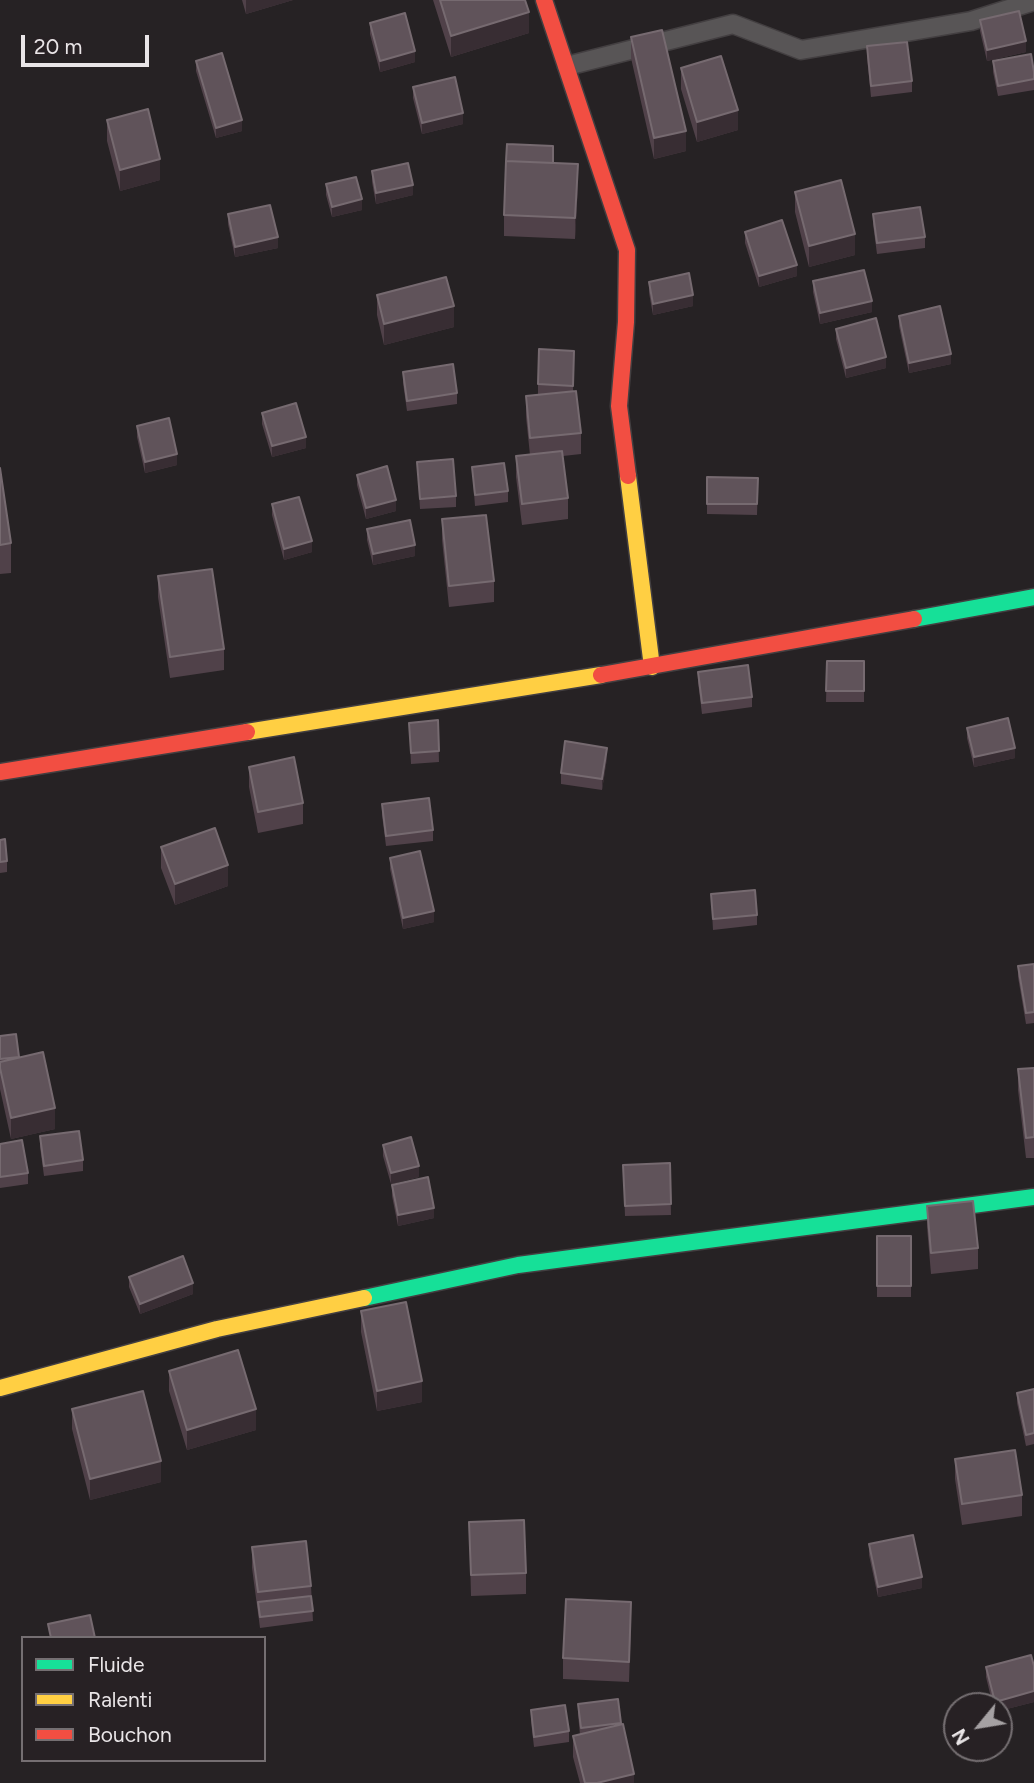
<!DOCTYPE html>
<style>
body{margin:0}
#map{position:relative;width:1034px;height:1783px;overflow:hidden;background:#262224;font-family:Figtree,sans-serif}
canvas{display:block}
.legend{position:absolute;left:21px;top:1636px;width:245px;height:126px;box-sizing:border-box;background:#272124;border:2px solid #756f72;margin:0;padding:9px 12px;list-style:none;font-size:21px;color:#e9e5e7}
.legend li{display:flex;align-items:center;gap:14px;height:35px}
.legend b{width:35px;border:2px solid #756f72}
.north{position:absolute;left:943px;top:1692px;width:70px;height:70px;box-sizing:border-box;background:#272124;border:2px solid #756f72;border-radius:50%;rotate:240deg;font-size:19px;font-weight:700;line-height:28px;text-align:center;color:#e9e5e7}
.north::after{content:'';display:block;margin:auto;width:24px;height:32px;background:#a5a1a3;clip-path:polygon(50% 0,100% 100%,50% 72%,0 100%)}
.scale{position:absolute;left:21px;top:35px;width:128px;height:32px;box-sizing:border-box;border:4px solid #e9e5e7;border-top:0;padding-left:9px;font-size:21px;line-height:24px;white-space:nowrap;color:#e9e5e7;-webkit-text-stroke:5px #272124;paint-order:stroke}
</style>
<div id="map">
<canvas width="1034" height="1783"></canvas>
<ul class="legend">
<li><b style="height:9px;background:#16e098"></b>Fluide</li>
<li><b style="height:9px;background:#ffcf43"></b>Ralenti</li>
<li><b style="height:9px;background:#f24e42"></b>Bouchon</li>
</ul>
<div class="north">N</div>
<div class="scale">20 m</div>
</div>
<script>
const context = document.querySelector('canvas').getContext('2d');
context.lineJoin = 'round';
const toPath = rows => new Path2D(rows.map(r => 'M' + r).join(''));
function trace(path, color, width, dash) { context.strokeStyle = color; context.lineWidth = width; context.lineCap = dash ? 'butt' : 'round'; context.setLineDash(dash || []); context.stroke(path); }
function paint(path, color) { context.fillStyle = color; context.fill(path, 'evenodd'); }
const lane = toPath([
 [567,66,733,24,801,50,971,21,1034,1]
]);
const fast = toPath([
 [914,619,1034,597],
 [364,1298,518,1265,1034,1197]
]);
const slow = toPath([
 [628,476,652,667],
 [247,732,601,675],
 [0,1388,217,1329,364,1298]
]);
const jam = toPath([
 [544,0,627,250,626,322,619,406,628,476],
 [601,675,914,619],
 [0,772,247,732]
]);
const wall = toPath([
 [242,0,293,0,246,14],
 [433,0,525,0,529,33,451,57],
 [980,20,1026,52,987,61,980,31],
 [370,23,415,62,380,72,370,34],
 [631,37,686,151,654,159,631,58],
 [867,46,912,81,912,92,871,97,867,57],
 [196,61,242,131,216,138,196,71],
 [993,61,1034,72,1034,90,998,96,993,72],
 [681,68,738,130,697,142,681,89],
 [413,87,463,124,422,134,413,98],
 [107,120,160,180,120,191,107,141],
 [553,163,578,185,575,239,504,236,504,215],
 [372,171,413,195,376,204,372,182],
 [326,184,362,210,332,217,326,195],
 [795,192,855,255,809,267,795,212],
 [228,214,278,248,235,257,228,224],
 [873,214,925,237,925,248,877,254,873,224],
 [745,232,797,276,759,287,745,243],
 [813,281,872,312,820,324,813,292],
 [649,282,693,306,653,315,649,293],
 [377,295,454,327,384,345,377,315],
 [899,316,951,364,909,373,899,326],
 [836,329,886,368,846,378,836,339],
 [574,351,573,391,581,433,581,454,563,456,568,498,568,519,522,525,516,477,516,456,530,455,526,417,526,396,538,395,538,384],
 [403,372,457,393,457,404,407,411,403,383],
 [262,413,306,448,272,457,262,424],
 [137,426,177,465,145,473,137,437],
 [417,462,456,496,456,507,420,509],
 [472,467,508,491,508,502,475,506],
 [0,468,11,543,11,573,0,574],
 [357,475,396,511,366,519,357,485],
 [707,477,758,478,757,515,707,514],
 [272,504,312,552,284,560,272,515],
 [442,519,494,581,494,602,449,607,442,540],
 [367,529,415,556,373,565,367,540],
 [158,576,224,649,224,670,170,678,158,597],
 [827,661,864,661,864,702,826,702],
 [698,672,752,697,752,707,702,714,698,682],
 [438,720,439,762,411,764,409,723],
 [967,728,1015,758,974,767,967,738],
 [607,758,602,790,561,784,561,773],
 [249,767,303,803,303,824,258,833,249,787],
 [382,804,433,830,433,841,386,846,382,815],
 [0,840,7,861,7,872,0,873],
 [161,847,228,886,175,905,161,868],
 [390,858,434,922,403,929,390,869],
 [711,894,757,915,757,925,713,930],
 [1034,964,1034,1023,1026,1024,1018,977,1018,966],
 [0,1036,19,1058,55,1129,11,1139,0,1089],
 [1034,1068,1034,1158,1026,1158,1018,1090,1018,1069],
 [40,1136,83,1160,83,1171,44,1176,40,1147],
 [0,1144,28,1173,28,1184,0,1188],
 [383,1145,419,1177,391,1184,383,1156],
 [670,1163,671,1215,625,1216,623,1165],
 [392,1185,434,1218,398,1226,392,1196],
 [927,1206,978,1248,978,1269,931,1274,927,1227],
 [877,1236,911,1236,911,1297,877,1297],
 [129,1277,193,1294,140,1314,129,1287],
 [361,1311,422,1402,377,1411,361,1332],
 [169,1371,256,1430,187,1450,169,1391],
 [1034,1389,1034,1444,1026,1446,1017,1403,1017,1393],
 [72,1409,161,1482,90,1500,72,1429],
 [955,1459,1022,1495,1022,1516,962,1525,955,1479],
 [469,1522,526,1573,526,1594,471,1596],
 [869,1544,922,1588,878,1597,869,1555],
 [252,1547,311,1586,313,1621,260,1628,252,1568],
 [631,1623,629,1682,563,1679,563,1658],
 [1034,1666,1034,1702,999,1711,999,1706,993,1706,986,1677,986,1667],
 [618,1699,621,1725,634,1783,580,1783,573,1757,573,1736,580,1735,578,1714,578,1704],
 [531,1710,569,1731,569,1742,534,1747,531,1721]
]);
const shadedWall = toPath([
 [246,0,293,0,246,14],
 [529,12,529,33,451,57,451,36],
 [1026,41,1026,52,987,61,987,50],
 [415,51,415,62,380,72,380,61],
 [738,110,738,130,697,142,697,122],
 [463,113,463,124,422,134,422,123],
 [242,120,242,131,216,138,216,128],
 [686,131,686,151,654,159,654,138],
 [160,159,160,180,120,191,120,170],
 [578,164,578,185,575,239,575,218],
 [413,185,413,195,376,204,376,193],
 [362,199,362,210,332,217,332,207],
 [855,234,855,255,809,267,809,246],
 [278,237,278,248,235,257,235,247],
 [797,265,797,276,759,287,759,276],
 [693,295,693,306,653,315,653,304],
 [872,301,872,312,820,324,820,313],
 [454,306,454,327,384,345,384,324],
 [951,354,951,364,909,373,909,363],
 [886,357,886,368,846,378,846,368],
 [306,437,306,448,272,457,272,446],
 [177,454,177,465,145,473,145,462],
 [396,500,396,511,366,519,366,508],
 [312,541,312,552,284,560,284,549],
 [415,545,415,556,373,565,373,554],
 [607,748,607,758,602,790,602,779],
 [1015,748,1015,758,974,767,974,757],
 [228,865,228,886,175,905,175,884],
 [434,911,434,922,403,929,403,918],
 [55,1108,55,1129,11,1139,11,1118],
 [419,1166,419,1177,391,1184,391,1173],
 [434,1208,434,1218,398,1226,398,1215],
 [193,1283,193,1294,140,1314,140,1304],
 [422,1381,422,1402,377,1411,377,1391],
 [256,1409,256,1430,187,1450,187,1430],
 [161,1461,161,1482,90,1500,90,1479],
 [922,1577,922,1588,878,1597,878,1587],
 [1034,1691,1034,1702,999,1711,999,1706,995,1706,995,1702],
 [634,1774,634,1783,597,1783]
]);
const building = toPath([
 [440,0,525,0,529,12,451,36,440,0],
 [1019,11,1026,41,987,50,980,20,1019,11],
 [405,13,415,51,380,61,370,23,405,13],
 [662,30,686,131,654,138,631,37,662,30],
 [907,42,912,81,871,86,867,46,907,42],
 [222,53,242,120,216,128,196,61,222,53],
 [1031,54,1034,72,1034,79,998,86,993,61,1031,54],
 [721,56,738,110,697,122,681,68,721,56],
 [455,77,463,113,422,123,413,87,455,77],
 [148,109,160,159,120,170,107,120,148,109],
 [507,144,553,146,553,163,506,161,507,144],
 [506,161,578,164,575,218,504,215,506,161],
 [408,163,413,185,376,193,372,171,408,163],
 [356,177,362,199,332,207,326,184,356,177],
 [841,180,855,234,809,246,795,192,841,180],
 [270,205,278,237,235,247,228,214,270,205],
 [920,207,925,237,877,243,873,214,920,207],
 [782,220,797,265,759,276,745,232,782,220],
 [864,270,872,301,820,313,813,281,864,270],
 [689,273,693,295,653,304,649,282,689,273],
 [446,277,454,306,384,324,377,295,446,277],
 [940,306,951,354,909,363,899,316,940,306],
 [876,318,886,357,846,368,836,329,876,318],
 [539,349,574,351,573,386,538,384,539,349],
 [453,364,457,393,407,401,403,372,453,364],
 [576,391,581,433,530,438,526,396,576,391],
 [296,403,306,437,272,446,262,413,296,403],
 [169,418,177,454,145,462,137,426,169,418],
 [562,451,568,498,522,504,516,456,562,451],
 [453,459,456,496,420,499,417,462,453,459],
 [504,463,508,491,475,495,472,467,504,463],
 [387,466,396,500,366,508,357,475,387,466],
 [0,468,11,543,0,545,0,468],
 [707,477,758,478,757,504,707,504,707,477],
 [299,497,312,541,284,549,272,504,299,497],
 [486,515,494,581,449,586,442,519,486,515],
 [410,520,415,545,373,554,367,529,410,520],
 [212,569,224,649,170,657,158,576,212,569],
 [827,661,864,661,864,691,826,691,827,661],
 [748,665,752,697,702,703,698,672,748,665],
 [1008,718,1015,748,974,757,967,728,1008,718],
 [438,720,439,751,411,753,409,723,438,720],
 [565,741,607,748,602,779,561,773,565,741],
 [294,757,303,803,258,812,249,767,294,757],
 [429,798,433,830,386,836,382,804,429,798],
 [215,828,228,865,175,884,161,847,215,828],
 [5,839,7,861,0,862,0,840,5,839],
 [420,851,434,911,403,918,390,858,420,851],
 [755,890,757,915,713,919,711,894,755,890],
 [1034,964,1034,1012,1026,1013,1018,966,1034,964],
 [16,1034,19,1057,0,1059,0,1036,16,1034],
 [43,1052,55,1108,11,1118,0,1068,0,1062,43,1052],
 [1034,1068,1034,1137,1026,1138,1018,1069,1034,1068],
 [79,1131,83,1160,44,1166,40,1136,79,1131],
 [411,1137,419,1166,391,1173,383,1145,411,1137],
 [22,1140,28,1173,0,1177,0,1144,22,1140],
 [670,1163,671,1204,625,1206,623,1165,670,1163],
 [428,1177,434,1208,398,1215,392,1185,428,1177],
 [973,1201,978,1248,931,1253,927,1206,973,1201],
 [877,1236,911,1236,911,1286,877,1286,877,1236],
 [183,1256,193,1283,140,1304,129,1277,183,1256],
 [406,1302,422,1381,377,1391,361,1311,406,1302],
 [238,1350,256,1409,187,1430,169,1371,238,1350],
 [1034,1389,1034,1433,1026,1435,1017,1393,1034,1389],
 [143,1391,161,1461,90,1479,72,1409,143,1391],
 [1015,1450,1022,1495,962,1504,955,1459,1015,1450],
 [524,1520,526,1573,471,1575,469,1522,524,1520],
 [913,1535,922,1577,878,1587,869,1544,913,1535],
 [306,1541,311,1586,258,1592,252,1547,306,1541],
 [311,1596,313,1611,260,1617,258,1602,311,1596],
 [566,1599,631,1602,629,1662,563,1658,566,1599],
 [90,1615,95,1638,51,1638,48,1624,90,1615],
 [1031,1655,1034,1666,1034,1691,995,1702,986,1667,1031,1655],
 [618,1699,621,1723,581,1728,578,1704,618,1699],
 [565,1705,569,1731,534,1737,531,1710,565,1705],
 [623,1724,634,1774,597,1783,585,1783,573,1736,623,1724]
]);
trace(lane, '#433f41', 21);
trace(fast, '#433f41', 19);
trace(slow, '#433f41', 19);
trace(jam, '#433f41', 19);
trace(lane, '#585556', 18);
trace(fast, '#16e098', 16);
trace(slow, '#ffcf43', 16);
trace(jam, '#f24e42', 16);
paint(wall, '#504149');
paint(shadedWall, '#382d33');
paint(building, '#60535a');
trace(building, '#766a70', 2);
</script>
